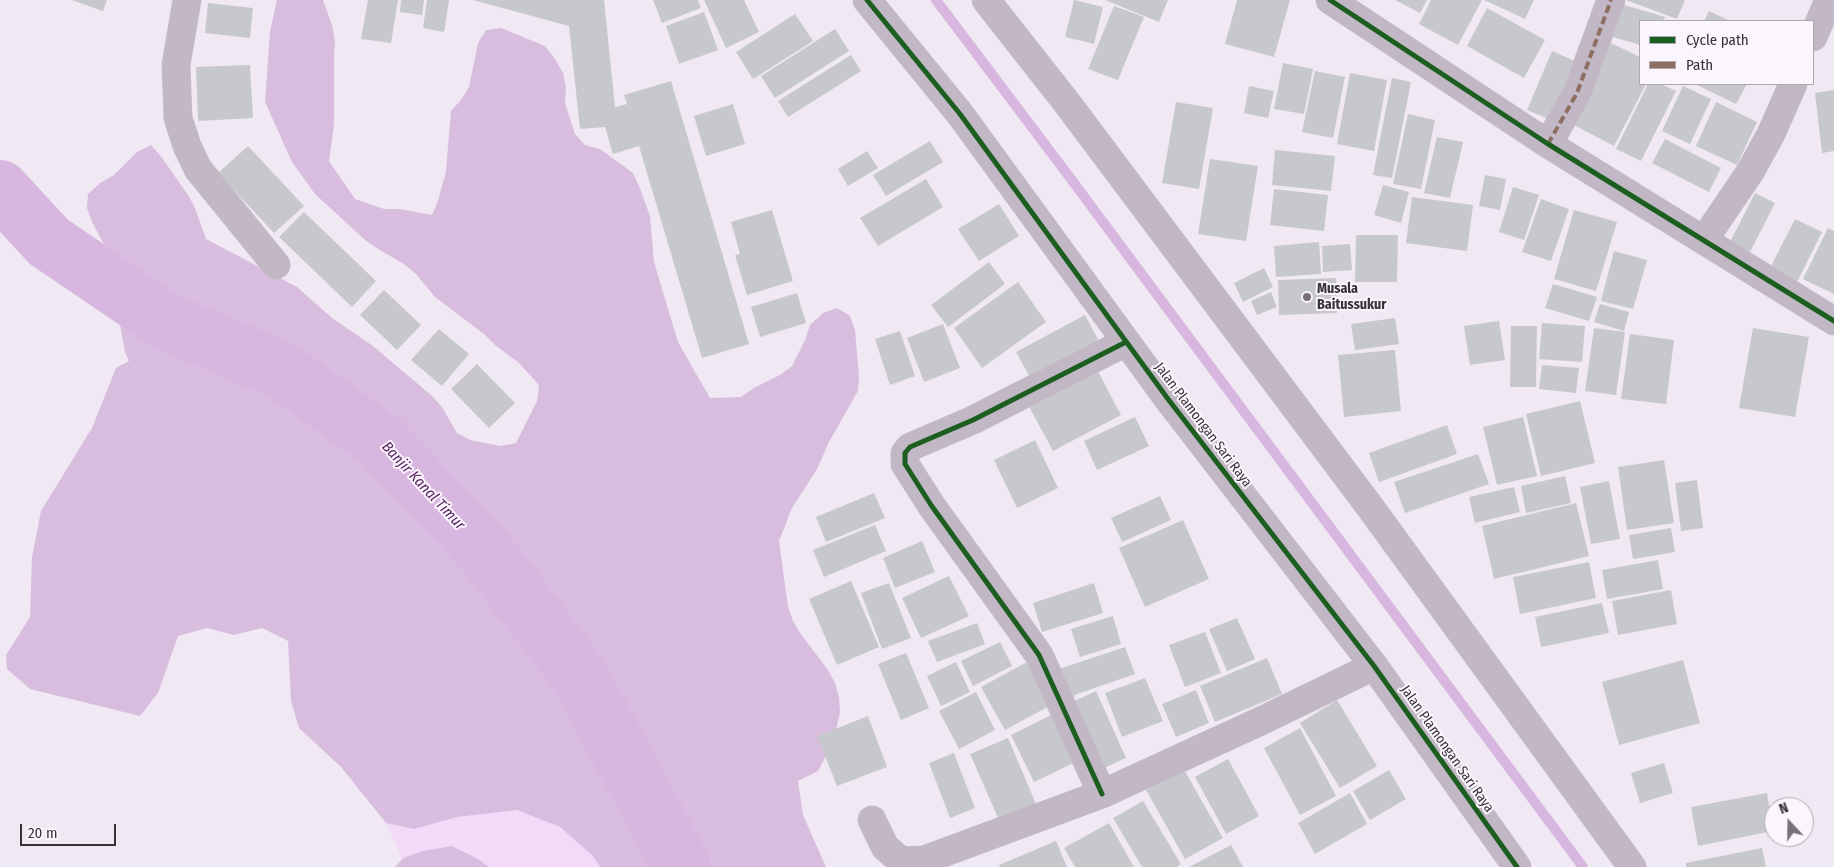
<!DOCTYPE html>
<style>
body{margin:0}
#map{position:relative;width:1834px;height:867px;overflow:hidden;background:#f0e8f3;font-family:"Fira Sans Condensed",sans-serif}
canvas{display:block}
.legend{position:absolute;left:1639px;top:20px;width:175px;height:65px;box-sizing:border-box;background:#fbf5fd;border:1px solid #ada7ae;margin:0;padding:6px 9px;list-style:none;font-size:15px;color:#373138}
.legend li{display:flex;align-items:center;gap:10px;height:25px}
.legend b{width:25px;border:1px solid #ada7ae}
.north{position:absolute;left:1764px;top:797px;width:50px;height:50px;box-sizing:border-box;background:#fbf5fd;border:1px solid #ada7ae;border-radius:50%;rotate:339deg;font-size:14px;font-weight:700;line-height:20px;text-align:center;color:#373138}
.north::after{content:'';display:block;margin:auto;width:18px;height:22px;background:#787179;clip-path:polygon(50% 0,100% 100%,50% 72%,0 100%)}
.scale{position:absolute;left:20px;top:824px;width:96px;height:22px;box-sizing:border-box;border:2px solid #373138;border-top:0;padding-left:6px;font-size:15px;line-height:18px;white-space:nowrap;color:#373138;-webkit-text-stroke:4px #fbf5fd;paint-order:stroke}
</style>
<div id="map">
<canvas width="1834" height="867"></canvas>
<ul class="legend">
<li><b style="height:6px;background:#1b5e20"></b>Cycle path</li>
<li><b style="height:6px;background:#8d6e63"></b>Path</li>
</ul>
<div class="north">N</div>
<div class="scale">20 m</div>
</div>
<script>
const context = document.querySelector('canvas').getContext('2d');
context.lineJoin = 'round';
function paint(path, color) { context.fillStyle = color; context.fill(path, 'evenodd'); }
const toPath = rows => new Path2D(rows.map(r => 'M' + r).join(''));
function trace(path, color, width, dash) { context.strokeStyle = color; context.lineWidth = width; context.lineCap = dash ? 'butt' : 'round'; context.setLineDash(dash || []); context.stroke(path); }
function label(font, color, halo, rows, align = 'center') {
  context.font = font + ' "Fira Sans Condensed",sans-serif'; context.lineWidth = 4; context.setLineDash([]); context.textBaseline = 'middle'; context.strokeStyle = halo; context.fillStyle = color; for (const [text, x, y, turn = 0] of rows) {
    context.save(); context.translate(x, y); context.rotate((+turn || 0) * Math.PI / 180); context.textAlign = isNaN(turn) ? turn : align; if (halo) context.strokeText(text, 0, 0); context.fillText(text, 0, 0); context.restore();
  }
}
const green = toPath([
 [517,810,560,827,593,856,600,867,489,867,478,859,423,851,402,858,386,823,414,829,457,817]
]);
const forest = toPath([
 [277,0,323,0,332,25,335,41,334,57,334,125,329,161,355,199,384,209,400,209,432,215,438,201,446,171,451,111,461,100,469,87,478,43,486,30,501,28,545,46,555,59,563,73,566,87,565,103,575,134,585,145,600,149,633,173,639,186,650,216,654,262,678,342,710,398,741,397,754,388,780,375,792,366,805,340,810,325,823,313,837,308,850,316,855,330,859,377,858,391,829,442,817,469,792,508,779,541,788,607,793,621,800,633,828,670,835,683,839,697,840,712,833,743,818,771,798,781,803,815,826,867,600,867,593,856,560,827,517,810,457,817,414,829,386,823,341,767,299,728,291,701,288,641,262,628,234,635,207,628,178,636,158,693,140,716,30,689,7,669,6,655,30,617,32,557,41,511,92,428,116,368,129,361,125,352,106,248,92,222,87,208,88,194,100,183,114,175,137,152,151,145,160,155,188,195,195,208,206,239,297,287,332,318,373,346,432,396,442,407,457,433,470,440,501,446,516,443,537,401,539,385,519,363,495,345,484,334,435,297,416,274,404,264,378,249,365,240,315,194,292,162,265,102,270,32],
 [452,846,478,859,489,867,395,867,403,858,423,851]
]);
const stream = toPath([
 [936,0,1068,175,1583,867]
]);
const river = toPath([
 [0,189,49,242,167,322,281,370,382,442,487,554,579,675,682,867]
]);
const building = toPath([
 [72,0,107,0,103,11],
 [368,0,398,0,391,43,361,39],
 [401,0,424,0,422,15,400,12],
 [427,0,449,0,444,32,423,28],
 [473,0,604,0,615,107,627,104,624,95,671,81,749,344,702,358,639,146,613,154,605,127,580,129,569,26],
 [653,0,698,0,701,8,662,23],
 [704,0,744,0,759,32,726,48],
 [1074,0,1103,7,1094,44,1065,37],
 [1105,0,1168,0,1159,22],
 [1237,0,1290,0,1274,57,1225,44],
 [1395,0,1427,0,1420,13],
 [1431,0,1482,0,1458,45,1419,24],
 [1484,0,1534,0,1525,19],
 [1626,0,1685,0,1677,19],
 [208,3,253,8,250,38,205,33],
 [1621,4,1665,17,1663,21,1640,21,1640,45,1610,36],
 [1114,6,1144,17,1118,80,1088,69],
 [1487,8,1545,40,1524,78,1467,46],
 [1709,11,1730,21,1704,21],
 [704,12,718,50,679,64,666,26],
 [795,14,813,41,753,79,736,52],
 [835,29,849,51,775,98,761,76],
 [1607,41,1640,57,1640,84,1646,84,1614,146,1566,121],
 [1552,51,1584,65,1558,123,1527,110],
 [851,55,861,71,788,117,778,101],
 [1283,63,1313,69,1304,114,1274,109],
 [250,65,253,118,198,121,196,67],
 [1315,71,1345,77,1333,138,1302,132],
 [1350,73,1387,80,1374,151,1337,144],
 [1392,78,1411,82,1392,178,1373,175],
 [1648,84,1661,84,1676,91,1641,161,1616,149],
 [1695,84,1747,84,1736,104],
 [1249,86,1274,91,1268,118,1244,113],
 [1683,86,1711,99,1690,144,1662,131],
 [1834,90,1834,151,1822,153,1815,93],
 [1176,102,1213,108,1199,189,1162,183],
 [1716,102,1757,122,1737,165,1696,146],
 [733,104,745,144,706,156,694,116],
 [1408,114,1435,120,1421,189,1393,184],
 [1437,137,1463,142,1450,198,1424,193],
 [1665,139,1721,168,1709,192,1652,163],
 [930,141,943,162,886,196,873,175],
 [248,146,304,206,274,233,218,173],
 [1275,150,1335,156,1331,191,1272,185],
 [867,151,878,168,848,186,838,169],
 [1210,159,1258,166,1246,241,1198,234],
 [1485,175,1506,179,1500,210,1479,206],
 [926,179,943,207,878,246,860,218],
 [1383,185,1409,192,1401,223,1374,215],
 [1513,187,1539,195,1524,240,1499,232],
 [1274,189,1328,195,1324,231,1270,225],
 [1755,193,1775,203,1748,256,1728,246],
 [1412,197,1473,205,1467,251,1406,243],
 [1541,199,1569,209,1551,261,1522,252],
 [999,204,1019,236,979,261,958,229],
 [772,210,793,281,747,295,735,255,740,254,731,222],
 [1574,210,1617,222,1596,291,1554,279],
 [304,212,376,281,352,307,279,237],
 [1795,219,1822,232,1795,286,1768,272],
 [1828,228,1834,231,1834,294,1803,279],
 [1356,235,1398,235,1397,282,1355,282],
 [1319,242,1321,274,1276,277,1274,246],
 [1350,244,1352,270,1323,272,1322,246],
 [1614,251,1647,260,1633,309,1601,301],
 [989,262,1005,284,948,327,931,305],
 [1264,268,1273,287,1243,302,1234,283],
 [1336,278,1337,313,1279,315,1278,280],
 [1018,282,1046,322,982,368,954,328],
 [1553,284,1597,297,1589,321,1545,308],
 [384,290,421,325,397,350,360,315],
 [1271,292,1277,307,1257,315,1251,301],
 [797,293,806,323,760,337,751,307],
 [1600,304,1629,312,1624,331,1594,322],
 [1085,315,1100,343,1031,379,1016,352],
 [1395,318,1399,344,1355,350,1351,324],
 [1499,321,1505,360,1470,365,1464,326],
 [1542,323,1585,326,1582,362,1539,359],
 [943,324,960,368,924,382,907,338],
 [1511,326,1537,326,1536,387,1510,387],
 [1594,328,1625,332,1616,395,1585,391],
 [1753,328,1809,337,1795,417,1739,408],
 [439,329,469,354,442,386,411,360],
 [900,331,915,376,890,385,875,339],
 [1630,334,1674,340,1666,404,1621,399],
 [1395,350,1401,411,1344,417,1338,355],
 [1093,362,1121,415,1053,451,1025,399],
 [477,364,515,403,489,428,451,389],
 [1542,365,1579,368,1576,393,1539,389],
 [1580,401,1595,463,1541,476,1526,414],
 [1135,417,1149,446,1097,470,1084,441],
 [1523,417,1537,476,1497,485,1483,427],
 [1447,425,1457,454,1379,482,1369,453],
 [1035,440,1058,488,1017,508,994,460],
 [1478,454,1489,484,1405,513,1394,482],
 [1664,460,1674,523,1627,530,1618,467],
 [1565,476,1571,503,1526,513,1521,486],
 [1697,480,1703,528,1681,531,1675,483],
 [1609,481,1620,539,1591,544,1580,487],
 [1514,487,1520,512,1475,523,1469,497],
 [874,493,885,518,826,542,816,517],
 [1160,496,1171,520,1122,542,1111,518],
 [1576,503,1589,556,1494,579,1482,526],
 [1183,520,1209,579,1145,607,1119,548],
 [875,525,886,551,824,577,813,550],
 [1671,528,1675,552,1633,559,1629,535],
 [922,541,935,572,895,588,883,558],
 [1658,560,1663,589,1607,599,1602,570],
 [1589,562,1596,598,1520,614,1513,577],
 [949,576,969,616,921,638,902,598],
 [851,581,879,647,837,665,809,599],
 [889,583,911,638,882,649,861,593],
 [1094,583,1103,613,1042,632,1033,603],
 [1671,590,1677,624,1618,635,1612,601],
 [1602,603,1609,633,1541,647,1535,617],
 [1113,616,1121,644,1080,657,1071,629],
 [1237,618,1255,659,1227,671,1209,629],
 [977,623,985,644,937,662,928,641],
 [1205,632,1221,673,1185,687,1169,645],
 [1000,642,1012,666,973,686,961,661],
 [1125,647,1135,674,1069,697,1059,669],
 [906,653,929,708,901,720,878,664],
 [1267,658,1282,694,1215,722,1200,686],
 [1683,660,1700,723,1619,745,1602,682],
 [956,662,970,692,941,706,927,676],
 [1027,662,1051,705,1005,730,981,687],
 [1145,678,1163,721,1122,737,1105,693],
 [1196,690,1209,723,1176,737,1162,704],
 [1096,691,1126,758,1100,770,1070,703],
 [976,692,995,730,959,749,939,711],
 [1337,700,1377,766,1340,788,1300,723],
 [1059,711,1082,759,1034,782,1011,735],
 [868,716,887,767,837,786,817,736],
 [1300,728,1336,796,1300,815,1264,748],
 [1008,738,1036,804,999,820,970,754],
 [954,753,975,808,950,818,929,763],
 [1228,759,1259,816,1226,834,1195,777],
 [1664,763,1673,793,1640,803,1631,773],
 [1183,768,1223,838,1185,859,1146,790],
 [1389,770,1406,799,1370,820,1353,791],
 [1350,793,1367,824,1315,854,1298,823],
 [1767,793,1773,831,1698,846,1691,807],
 [1143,801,1181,864,1177,867,1142,867,1113,818],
 [1109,823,1134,867,1075,867,1064,848],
 [1056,841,1067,867,1000,867,999,865],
 [1231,845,1243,867,1189,867],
 [1762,848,1766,867,1686,867,1686,863]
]);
const minor = toPath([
 [187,0,176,65,178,118,187,146,198,169,276,265],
 [986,0,1067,103,1370,507,1632,867],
 [1330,0,1548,144,1834,321],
 [1813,37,1829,0],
 [1548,144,1577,93,1611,0],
 [1704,240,1750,172,1771,134,1793,84],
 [1102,794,1039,655,931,505,905,464,905,453,910,447,973,420,1126,342],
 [872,820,885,847,901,861,924,860,1102,794,1263,720,1374,666]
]);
const tertiary = toPath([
 [867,0,960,114,1168,399,1374,666,1517,867]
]);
const quiet = toPath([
 [1548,144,1577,93,1611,0]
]);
const cycleway = toPath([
 [867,0,960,114,1168,399,1374,666,1517,867],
 [1330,0,1548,144,1834,321],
 [1102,794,1039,655,931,505,905,464,905,453,910,447,973,420,1126,342]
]);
const markers = [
 [1307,297,5,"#787179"]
];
const poiNames = [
 ["Musala",1317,289],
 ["Baitussukur",1317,305]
];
const streetNames = [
 ["Jalan Plamongan Sari Raya",1203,425,53],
 ["Jalan Plamongan Sari Raya",1447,749,55]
];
const waterNames = [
 ["Banjir Kanal Timur",423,486,47]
];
paint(green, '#f2daf8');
paint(forest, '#d8bdde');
trace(stream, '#d7b7df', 10);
trace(river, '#d7b7df', 58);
paint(building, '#c7c8cc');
trace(minor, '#cac4cd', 29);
trace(tertiary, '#cac4cd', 29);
trace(minor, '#c2b8c5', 28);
trace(tertiary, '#c2b8c5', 28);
trace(quiet, '#8d6e63', 4, [8, 4]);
trace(cycleway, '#1b5e20', 5);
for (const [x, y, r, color] of markers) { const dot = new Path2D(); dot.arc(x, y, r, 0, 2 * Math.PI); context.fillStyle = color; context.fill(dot); trace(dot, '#fbf5fd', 2); }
label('bold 14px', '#373138', '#fbf5fd', poiNames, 'left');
label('14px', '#373138', '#fbf5fd', streetNames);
label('italic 15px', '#592664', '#fbf5fd', waterNames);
</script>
